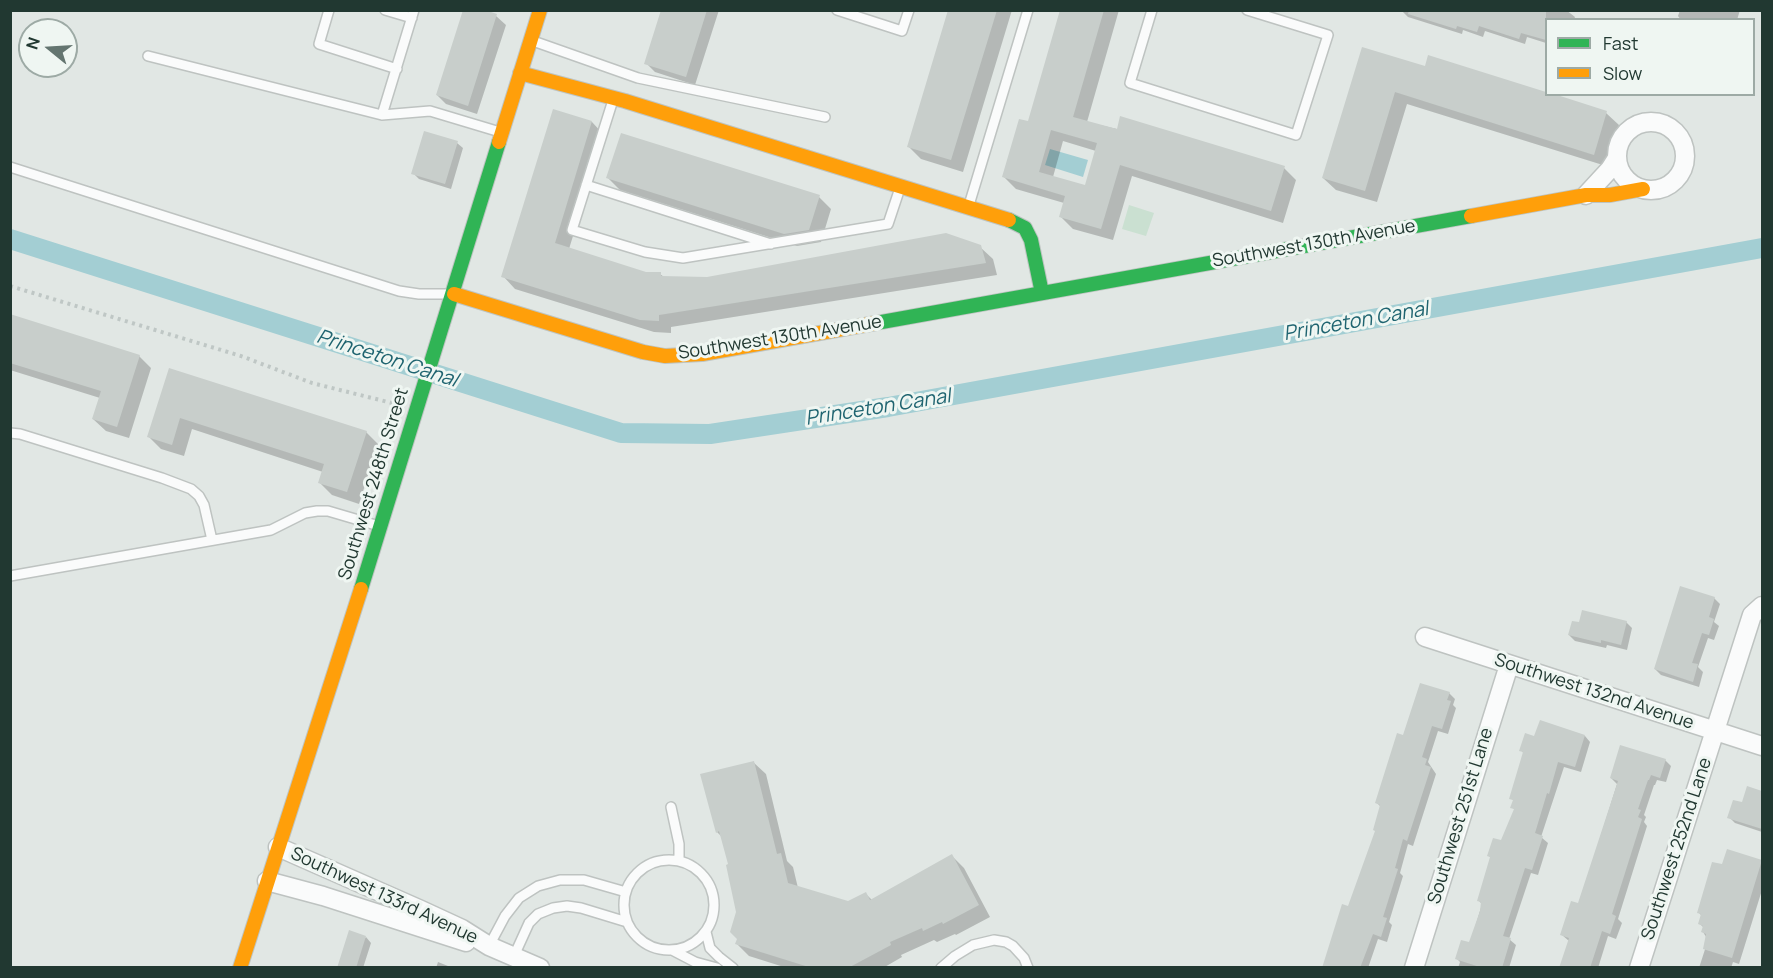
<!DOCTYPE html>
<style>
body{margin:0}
#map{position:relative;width:1773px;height:978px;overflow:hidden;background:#e1e7e4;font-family:Manrope,sans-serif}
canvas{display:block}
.frame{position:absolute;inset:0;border:12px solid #213831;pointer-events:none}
.legend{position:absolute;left:1545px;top:18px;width:210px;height:78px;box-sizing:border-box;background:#eff6f2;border:2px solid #9daaa5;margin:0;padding:8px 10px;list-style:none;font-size:18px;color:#213831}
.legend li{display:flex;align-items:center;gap:12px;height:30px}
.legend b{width:30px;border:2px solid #9daaa5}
.north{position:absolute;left:18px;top:18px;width:60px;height:60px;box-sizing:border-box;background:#eff6f2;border:2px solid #9daaa5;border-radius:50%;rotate:288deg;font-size:16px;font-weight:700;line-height:24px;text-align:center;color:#213831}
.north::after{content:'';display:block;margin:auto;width:21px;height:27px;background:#647570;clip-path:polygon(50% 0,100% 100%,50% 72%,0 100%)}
</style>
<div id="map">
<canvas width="1773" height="978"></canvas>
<div class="frame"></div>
<ul class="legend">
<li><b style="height:8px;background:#30b455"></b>Fast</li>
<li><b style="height:8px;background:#ff9f0a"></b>Slow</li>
</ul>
<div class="north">N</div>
</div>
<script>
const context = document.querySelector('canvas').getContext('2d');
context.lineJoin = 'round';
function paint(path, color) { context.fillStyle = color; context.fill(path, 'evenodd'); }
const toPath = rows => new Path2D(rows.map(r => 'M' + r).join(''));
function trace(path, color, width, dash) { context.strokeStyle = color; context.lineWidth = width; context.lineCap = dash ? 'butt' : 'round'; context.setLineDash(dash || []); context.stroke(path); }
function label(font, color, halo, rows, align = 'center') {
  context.font = font + ' Manrope,sans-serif'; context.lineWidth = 6; context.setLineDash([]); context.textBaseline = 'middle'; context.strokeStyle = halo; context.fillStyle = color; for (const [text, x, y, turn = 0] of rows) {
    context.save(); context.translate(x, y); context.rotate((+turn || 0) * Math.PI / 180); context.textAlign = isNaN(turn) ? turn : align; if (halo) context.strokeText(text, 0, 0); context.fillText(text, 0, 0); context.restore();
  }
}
const green = toPath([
 [1129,205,1154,213,1146,236,1122,229]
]);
const water = toPath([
 [1050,149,1088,160,1083,177,1045,165]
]);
const shadow = toPath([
 [480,10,496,16,506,25,477,114,446,104,437,95],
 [662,10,719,10,695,85,655,72,646,63],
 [950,10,1012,10,963,172,921,159,908,146],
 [1061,10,1119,10,1087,122,1284,168,1296,180,1283,223,1132,176,1113,240,1073,229,1060,216,1064,203,1016,189,1004,177,1029,123],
 [1063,141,1096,151,1086,187,1053,177],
 [1566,10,1575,17,1574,20,1546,20,1546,43,1527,37,1525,44,1485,31,1483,37,1463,30,1462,34,1408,17,1402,11],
 [1680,10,1740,10,1737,20,1681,20,1678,16],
 [1363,49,1426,68,1429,57,1606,113,1619,125,1606,166,1407,104,1377,202,1336,190,1323,178],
 [554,111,592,122,604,135,569,249,646,273,660,274,664,277,707,278,980,247,993,259,997,275,671,327,671,333,654,332,515,289,503,276],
 [457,143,463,148,451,189,419,179,413,173],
 [608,178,819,197,831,209,821,242,797,246,620,190],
 [10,315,139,356,151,368,129,438,106,431,93,419,100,398,10,370],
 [170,370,366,432,378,444,359,504,332,495,320,483,323,472,192,429,184,456,161,449,148,436],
 [1714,598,1720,604,1714,622,1719,626,1714,640,1708,638,1698,667,1703,672,1699,687,1661,675,1655,669],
 [1626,622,1632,628,1627,650,1607,645,1606,648,1575,641,1569,635],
 [1449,693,1455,699,1453,705,1456,708,1448,734,1438,731,1428,762,1436,774,1413,846,1408,844,1400,873,1403,876,1389,922,1392,925,1387,942,1378,939,1368,968,1324,968,1349,908,1376,831,1381,807,1376,802,1404,737],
 [1585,736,1590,742,1581,772,1564,767,1541,837,1548,843,1538,875,1531,873,1509,939,1516,945,1509,968,1458,968,1460,962,1456,958,1470,944,1482,904,1479,901,1492,859,1488,855,1502,842,1515,810,1512,807,1514,801,1511,798,1524,754,1521,750,1534,737],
 [1665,760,1671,766,1666,782,1657,780,1655,785,1654,785,1644,815,1646,817,1644,822,1647,826,1618,919,1622,923,1616,939,1608,936,1598,968,1560,968,1569,941,1562,935,1579,905,1617,784,1611,778],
 [753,762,766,774,787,861,793,867,798,888,848,902,866,894,872,900,952,856,964,868,990,917,956,935,955,934,937,942,934,940,901,955,902,957,883,968,787,968,749,956,737,944,738,912,729,865,722,837,717,832],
 [1748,788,1762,793,1762,832,1735,823,1729,817,1743,804],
 [1728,851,1762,862,1762,890,1739,964,1733,962,1731,968,1699,968,1708,940,1703,932,1704,928,1700,924,1702,916,1699,913,1723,866],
 [366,937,371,943,363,968,338,968],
 [438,962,453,968,436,968]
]);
const canal = toPath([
 [10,239,621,433,710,434,888,407,1762,248]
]);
const building = toPath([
 [463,10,485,10,497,14,468,106,436,95],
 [661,10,707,10,686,77,644,64],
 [948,10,997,10,951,160,907,147],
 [1060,10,1104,10,1073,117,1117,129,1120,116,1285,166,1271,211,1120,165,1101,229,1059,217,1065,196,1002,177,1019,119,1028,121],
 [1051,130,1097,143,1085,185,1039,172],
 [1409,10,1546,10,1546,40,1521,33,1519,39,1479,26,1477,32,1457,26,1456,29,1408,14],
 [1362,47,1425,66,1428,55,1546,92,1546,94,1554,94,1607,111,1594,155,1395,92,1365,191,1322,178],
 [553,109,592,121,555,243,646,272,661,272,661,276,707,277,946,233,981,245,986,263,659,315,659,321,640,320,501,277],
 [424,131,458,141,445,184,411,174],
 [621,133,820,195,809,230,784,234,606,178],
 [10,314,140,355,117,427,92,419,101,391,10,363],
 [169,368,367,431,347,492,318,483,324,464,180,418,172,445,147,437],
 [1680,586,1715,597,1709,617,1714,619,1709,635,1702,633,1692,663,1698,664,1693,682,1654,669],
 [1582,610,1627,621,1621,645,1601,640,1601,643,1568,635,1572,621,1579,622],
 [1420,683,1450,692,1447,700,1451,701,1442,729,1432,726,1422,757,1427,759,1425,765,1431,767,1407,841,1403,839,1395,868,1398,869,1383,917,1387,918,1381,937,1373,934,1360,968,1322,968,1342,904,1348,906,1375,831,1373,830,1380,805,1375,803,1397,733,1403,735],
 [1540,720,1585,735,1575,767,1558,762,1549,794,1547,793,1535,833,1543,836,1532,870,1525,868,1503,936,1511,938,1502,968,1483,968,1455,959,1461,940,1469,942,1480,911,1481,902,1477,901,1490,857,1487,856,1493,838,1501,840,1514,809,1510,808,1513,800,1509,799,1523,752,1519,751,1525,733,1534,736],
 [1620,745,1666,759,1660,778,1651,775,1649,780,1648,780,1638,809,1641,810,1638,817,1642,819,1612,914,1616,916,1610,934,1602,931,1590,968,1559,968,1569,938,1560,935,1571,901,1578,903,1618,781,1610,778],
 [754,761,777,854,781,853,788,883,848,901,866,892,870,900,952,854,979,905,943,924,942,922,923,931,922,928,890,942,891,945,848,968,812,968,735,944,737,939,730,932,736,912,726,865,728,864,719,831,716,833,700,774],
 [1747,786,1762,791,1762,829,1727,818,1733,800,1742,802],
 [1727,849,1762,860,1732,958,1703,949,1706,934,1701,932,1703,926,1698,924,1701,914,1697,913,1712,862,1722,864],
 [349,930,366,936,356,968,337,968]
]);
const path = toPath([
 [10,286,241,356,312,383,396,404]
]);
const lane = toPath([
 [329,10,319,44,397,69],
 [385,10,412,18],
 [837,10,902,31,909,10],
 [1152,10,1130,83,1296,135,1328,35,1247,10],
 [533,41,638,78,825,117],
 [148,56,382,115,430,111,500,132],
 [613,100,572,230,645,252,683,258,888,224,900,188],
 [382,115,414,10],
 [10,167,399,291,419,294,451,294],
 [586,185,771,244],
 [969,205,1028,10],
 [10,433,20,434,162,478,191,489,199,496,204,505,212,540],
 [10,576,271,530,305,513,317,511,328,511,379,526],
 [671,807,679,844,679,860],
 '624 905a45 45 0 1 1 90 0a45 45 0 1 1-90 0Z',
 [706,932,710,948,719,957,733,968],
 [489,946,505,916,519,898,538,886,560,880,584,880,626,892],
 [672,950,695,962,717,968],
 [514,956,529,923,538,914,553,908,567,906,581,908,627,922],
 [941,968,955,956,973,945,994,940,1006,942,1013,946,1024,958,1028,968]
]);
const street = toPath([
 '1617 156a34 34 0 1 1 68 0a34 34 0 1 1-68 0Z',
 [1586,195,1610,169,1617,158],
 [1425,637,1762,746],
 [278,847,421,910,462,929,489,946,540,968],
 [267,881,323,896,466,942],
 [1414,968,1509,665],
 [1639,968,1752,615,1762,606]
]);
const fast = toPath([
 [1009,220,1025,228,1031,240,1042,293],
 [876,323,1471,216],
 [361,589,499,142]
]);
const slow = toPath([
 [520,73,625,101,1009,220],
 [499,142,540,10],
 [1471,216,1586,195,1610,195,1643,189],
 [454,294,643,352,665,356,702,354,876,323],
 [240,968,361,589]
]);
const streetNames = [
 ["Southwest 130th Avenue",1314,244,-10],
 ["Southwest 130th Avenue",780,338,-9],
 ["Southwest 248th Street",374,484,-73],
 ["Southwest 132nd Avenue",1594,692,18],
 ["Southwest 251st Lane",1461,816,-73],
 ["Southwest 252nd Lane",1677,849,-72],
 ["Southwest 133rd Avenue",384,896,25]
];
const waterNames = [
 ["Princeton Canal",1356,322,-10],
 ["Princeton Canal",387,359,18],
 ["Princeton Canal",878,408,-9]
];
paint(green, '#cae0d1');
paint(water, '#a3ced3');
paint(shadow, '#0003');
trace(canal, '#a3ced3', 20);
paint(building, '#c8cecb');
trace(lane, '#bec3c1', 12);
trace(street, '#bec3c1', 21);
trace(fast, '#bec4c1', 16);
trace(slow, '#bec4c1', 16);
trace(path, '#bfc7c5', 4, [3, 4.5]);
trace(lane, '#fafbfb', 9);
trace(street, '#fafbfb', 18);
trace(fast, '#30b455', 14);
trace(slow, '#ff9f0a', 14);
label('18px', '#213831', '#eff6f2', streetNames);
label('italic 20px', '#1f6470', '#eff6f2', waterNames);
</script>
